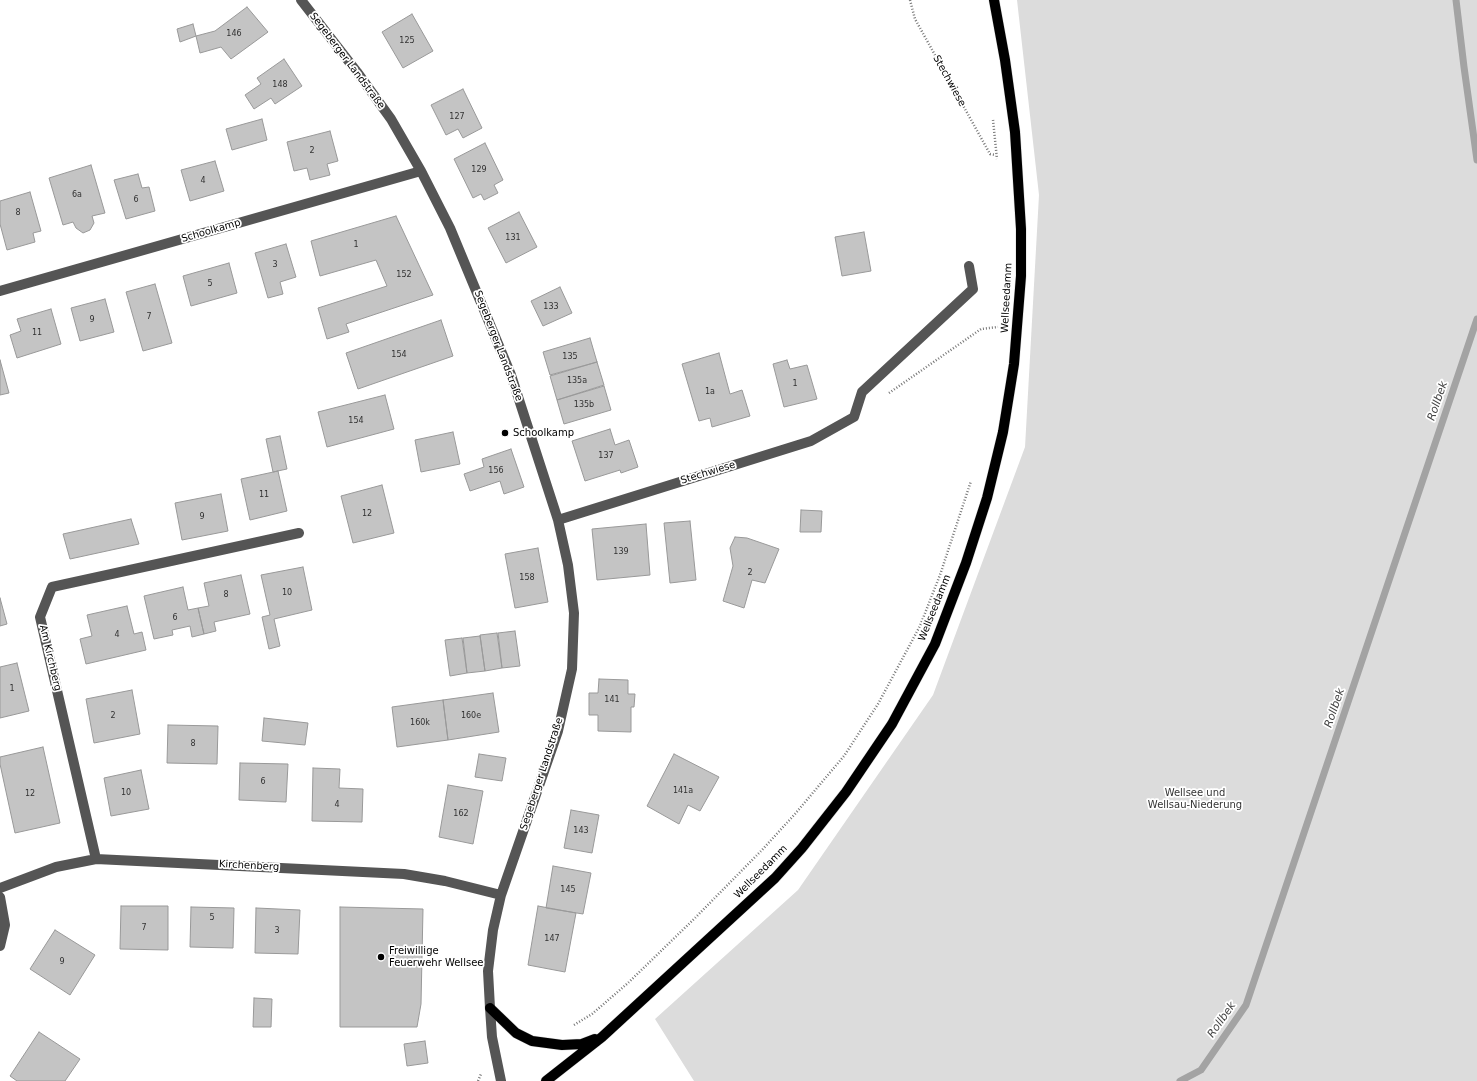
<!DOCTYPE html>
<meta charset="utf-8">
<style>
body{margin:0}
canvas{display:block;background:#fff}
</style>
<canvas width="1477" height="1081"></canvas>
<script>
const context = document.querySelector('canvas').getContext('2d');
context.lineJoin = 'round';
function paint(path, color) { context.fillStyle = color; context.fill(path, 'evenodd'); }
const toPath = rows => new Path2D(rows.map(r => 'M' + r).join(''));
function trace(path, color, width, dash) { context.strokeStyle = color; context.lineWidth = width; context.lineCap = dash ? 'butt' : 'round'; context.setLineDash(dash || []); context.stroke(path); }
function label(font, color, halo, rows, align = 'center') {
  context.font = font + ' "DejaVu Sans",sans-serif'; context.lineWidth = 3.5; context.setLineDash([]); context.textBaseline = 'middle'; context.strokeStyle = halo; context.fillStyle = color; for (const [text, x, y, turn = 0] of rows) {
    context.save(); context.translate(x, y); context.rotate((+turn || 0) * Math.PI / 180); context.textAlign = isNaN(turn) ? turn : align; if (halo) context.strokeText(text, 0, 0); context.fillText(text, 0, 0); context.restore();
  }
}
const green = toPath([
 [1017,0,1477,0,1477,1081,694,1081,655,1019,798,890,933,695,1025,447,1039,195]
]);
const stream = toPath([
 [1456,0,1464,67,1477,160],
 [1180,1081,1201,1070,1246,1005,1477,319]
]);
const building = toPath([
 [247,7,268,32,231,59,221,47,200,53,196,36,215,31,247,7],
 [412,14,433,51,403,68,382,32,412,14],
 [193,24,196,36,180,42,177,29,193,24],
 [284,59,302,86,275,104,271,98,254,109,245,95,261,84,257,78,284,59],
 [463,89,482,128,463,138,458,129,446,135,431,105,463,89],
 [262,119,267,140,232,150,226,129,262,119],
 [330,131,338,161,327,164,330,175,310,180,307,168,294,171,287,142,330,131],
 [485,143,503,180,494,185,498,193,484,200,481,194,473,198,454,159,485,143],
 [215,161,224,191,190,201,181,170,215,161],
 [91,165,105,213,92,216,94,223,90,230,83,233,76,228,73,222,63,225,49,178,91,165],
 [138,174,142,188,149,187,155,211,126,219,114,180,138,174],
 [30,192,41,231,33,233,35,242,7,250,0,224,0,201,30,192],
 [519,212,537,247,506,263,488,228,519,212],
 [396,216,433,295,346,324,349,332,327,339,318,308,387,286,376,260,320,276,311,241,396,216],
 [864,232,871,271,842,276,835,237,864,232],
 [286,244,296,277,280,282,283,294,268,298,255,253,286,244],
 [229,263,237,293,191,306,183,276,229,263],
 [155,284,172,343,143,351,126,292,155,284],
 [560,287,572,313,543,326,531,301,560,287],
 [105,299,114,332,80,341,71,308,105,299],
 [51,309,61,344,17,358,10,335,21,331,17,319,51,309],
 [441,320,453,356,358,389,346,353,441,320],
 [590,338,597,362,550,375,543,352,590,338],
 [719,353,730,394,742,390,750,416,712,427,710,418,699,421,682,364,719,353],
 [0,360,9,393,0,395,0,360],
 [787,360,790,369,807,365,817,399,784,407,773,364,787,360],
 [597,362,604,385,557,400,550,376,597,362],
 [604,386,611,410,564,424,557,400,604,386],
 [385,395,394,429,327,447,318,412,385,395],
 [610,429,615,445,629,440,638,467,621,473,620,470,585,481,572,441,610,429],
 [453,432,460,464,421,472,415,440,453,432],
 [280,436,287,469,273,472,266,439,280,436],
 [511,449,524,487,504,494,500,481,470,491,464,474,484,467,482,459,511,449],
 [278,471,287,511,250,520,241,479,278,471],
 [382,485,394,533,353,543,341,496,382,485],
 [221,494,228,531,182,540,175,503,221,494],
 [801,510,822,511,821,532,800,532,801,510],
 [131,519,139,544,70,559,63,534,131,519],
 [690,521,696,580,670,583,664,523,690,521],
 [646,524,650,575,597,580,592,529,646,524],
 [735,537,747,538,779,549,765,583,752,580,744,608,723,601,733,566,730,548,735,537],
 [538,548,548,602,515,608,505,554,538,548],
 [303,567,312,610,274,619,280,646,269,649,262,617,270,615,261,575,303,567],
 [241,575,250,614,214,622,216,631,204,634,198,608,209,606,204,583,241,575],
 [183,587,188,610,198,608,204,634,192,637,190,626,172,630,173,635,154,639,144,596,183,587],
 [0,598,7,624,0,626,0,598],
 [127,606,134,634,142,632,146,650,86,664,80,639,92,636,87,615,127,606],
 [515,631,520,666,502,668,498,633,515,631],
 [497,633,502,668,485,671,480,635,497,633],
 [480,636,485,671,467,673,463,638,480,636],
 [462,638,467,673,450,676,445,640,462,638],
 [17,663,29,711,0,718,0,667,17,663],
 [599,679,628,680,628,694,635,694,634,707,631,707,631,732,598,731,598,715,589,715,589,693,598,693,599,679],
 [132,690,140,734,94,743,86,699,132,690],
 [493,693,499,732,448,740,443,700,493,693],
 [443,700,448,740,397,747,392,707,443,700],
 [264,718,308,723,305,745,262,741,264,718],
 [168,725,218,726,217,764,167,763,168,725],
 [43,747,60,823,15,833,0,764,0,757,43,747],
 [479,754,506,758,502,781,475,777,479,754],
 [674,754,719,777,700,811,688,805,679,824,647,806,674,754],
 [240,763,288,764,286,802,239,800,240,763],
 [313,768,340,769,339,788,363,789,362,822,312,821,313,768],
 [141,770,149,809,111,816,104,778,141,770],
 [448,785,483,791,473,844,439,837,448,785],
 [571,810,599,815,592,853,564,848,571,810],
 [553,866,591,873,583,914,546,908,553,866],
 [121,906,168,906,168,950,120,949,121,906],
 [538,906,576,913,565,972,528,965,538,906],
 [191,907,234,908,233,948,190,947,191,907],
 [340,907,423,909,421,1004,417,1027,340,1027,340,907],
 [256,908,300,910,298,954,255,953,256,908],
 [55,930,95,955,70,995,30,969,55,930],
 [254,998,272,999,271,1027,253,1027,254,998],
 [39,1032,80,1059,65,1081,17,1081,10,1076,39,1032],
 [425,1041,428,1063,407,1066,404,1044,425,1041]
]);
const path = toPath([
 [910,0,915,19,990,154,996,155],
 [993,120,997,159],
 [889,393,981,329,998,327],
 [574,1025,592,1014,628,983,695,918,762,850,795,814,844,756,878,704,920,626,940,575,971,481],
 [478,1081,481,1074]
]);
const minor = toPath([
 [301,0,357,72,391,119,421,171,450,228,511,375,558,520,568,565,574,613,572,669,558,731,501,895,493,930,488,971,490,1008,492,1037,501,1081],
 [0,291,421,171],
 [558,520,811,441,854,417,862,392,973,289,969,266],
 [96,859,40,617,52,587,299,533],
 [0,888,56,867,96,859,404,874,445,881,501,895],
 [0,897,5,925,0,946]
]);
const major = toPath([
 [490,1008,516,1033,532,1041,562,1045,582,1044,595,1039],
 [546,1081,602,1037,775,878,802,848,846,792,892,724,935,644,966,563,987,498,1003,432,1014,364,1021,276,1021,229,1015,132,1005,60,994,0]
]);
const markers = [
 [505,433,4,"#000"],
 [381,957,4,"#000"]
];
const numberNames = [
 ["146",234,34],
 ["125",407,41],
 ["148",280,85],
 ["127",457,117],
 ["2",312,151],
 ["129",479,170],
 ["4",203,181],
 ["6a",77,195],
 ["6",136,200],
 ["8",18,213],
 ["131",513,238],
 ["1",356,245],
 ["3",275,265],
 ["152",404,275],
 ["5",210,284],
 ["133",551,307],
 ["7",149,317],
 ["9",92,320],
 ["11",37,333],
 ["154",399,355],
 ["135",570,357],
 ["135a",577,381],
 ["1",795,384],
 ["1a",710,392],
 ["135b",584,405],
 ["154",356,421],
 ["137",606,456],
 ["156",496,471],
 ["11",264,495],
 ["12",367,514],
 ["9",202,517],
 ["139",621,552],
 ["2",750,573],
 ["158",527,578],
 ["10",287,593],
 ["8",226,595],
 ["6",175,618],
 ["4",117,635],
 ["1",12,689],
 ["141",612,700],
 ["2",113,716],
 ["160e",471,716],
 ["160k",420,723],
 ["8",193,744],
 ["6",263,782],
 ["141a",683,791],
 ["10",126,793],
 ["12",30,794],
 ["4",337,805],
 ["162",461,814],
 ["143",581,831],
 ["145",568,890],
 ["5",212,918],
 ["7",144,928],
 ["3",277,931],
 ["147",552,939],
 ["9",62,962]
];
const streetNames = [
 ["Segeberger Landstraße",347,61,53],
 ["Stechwiese",949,81,61],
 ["Schoolkamp",211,231,-16],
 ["Wellseedamm",1007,298,-87],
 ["Segeberger Landstraße",498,346,69],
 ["Stechwiese",708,473,-17],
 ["Wellseedamm",935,608,-68],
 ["Am Kirchberg",50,658,77],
 ["Segeberger Landstraße",542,774,-72],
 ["Kirchenberg",249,866,3],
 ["Wellseedamm",761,872,-45]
];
const poiNames = [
 ["Schoolkamp",513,433],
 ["Freiwillige",389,951],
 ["Feuerwehr Wellsee",389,963]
];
const parkNames = [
 ["Wellsee und",1195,793],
 ["Wellsau-Niederung",1195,805]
];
const waterNames = [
 ["Rollbek",1438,401,-71],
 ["Rollbek",1335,708,-71],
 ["Rollbek",1222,1020,-55]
];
paint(green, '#dcdcdc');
trace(stream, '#a3a3a3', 7);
paint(building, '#c4c4c4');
trace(building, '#999', 1);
trace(major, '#dbdbdb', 11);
trace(path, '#777', 2.5, [1, 2]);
trace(minor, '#555', 10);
trace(major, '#000', 10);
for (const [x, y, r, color] of markers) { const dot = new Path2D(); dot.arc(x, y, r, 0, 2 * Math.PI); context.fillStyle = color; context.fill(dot); trace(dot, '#fff', 1.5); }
label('8px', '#313131', null, numberNames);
label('10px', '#000', '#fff', streetNames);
label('10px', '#000', '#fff', poiNames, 'left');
label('10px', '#333', '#fff', parkNames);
label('italic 11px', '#444', '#fff', waterNames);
</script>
